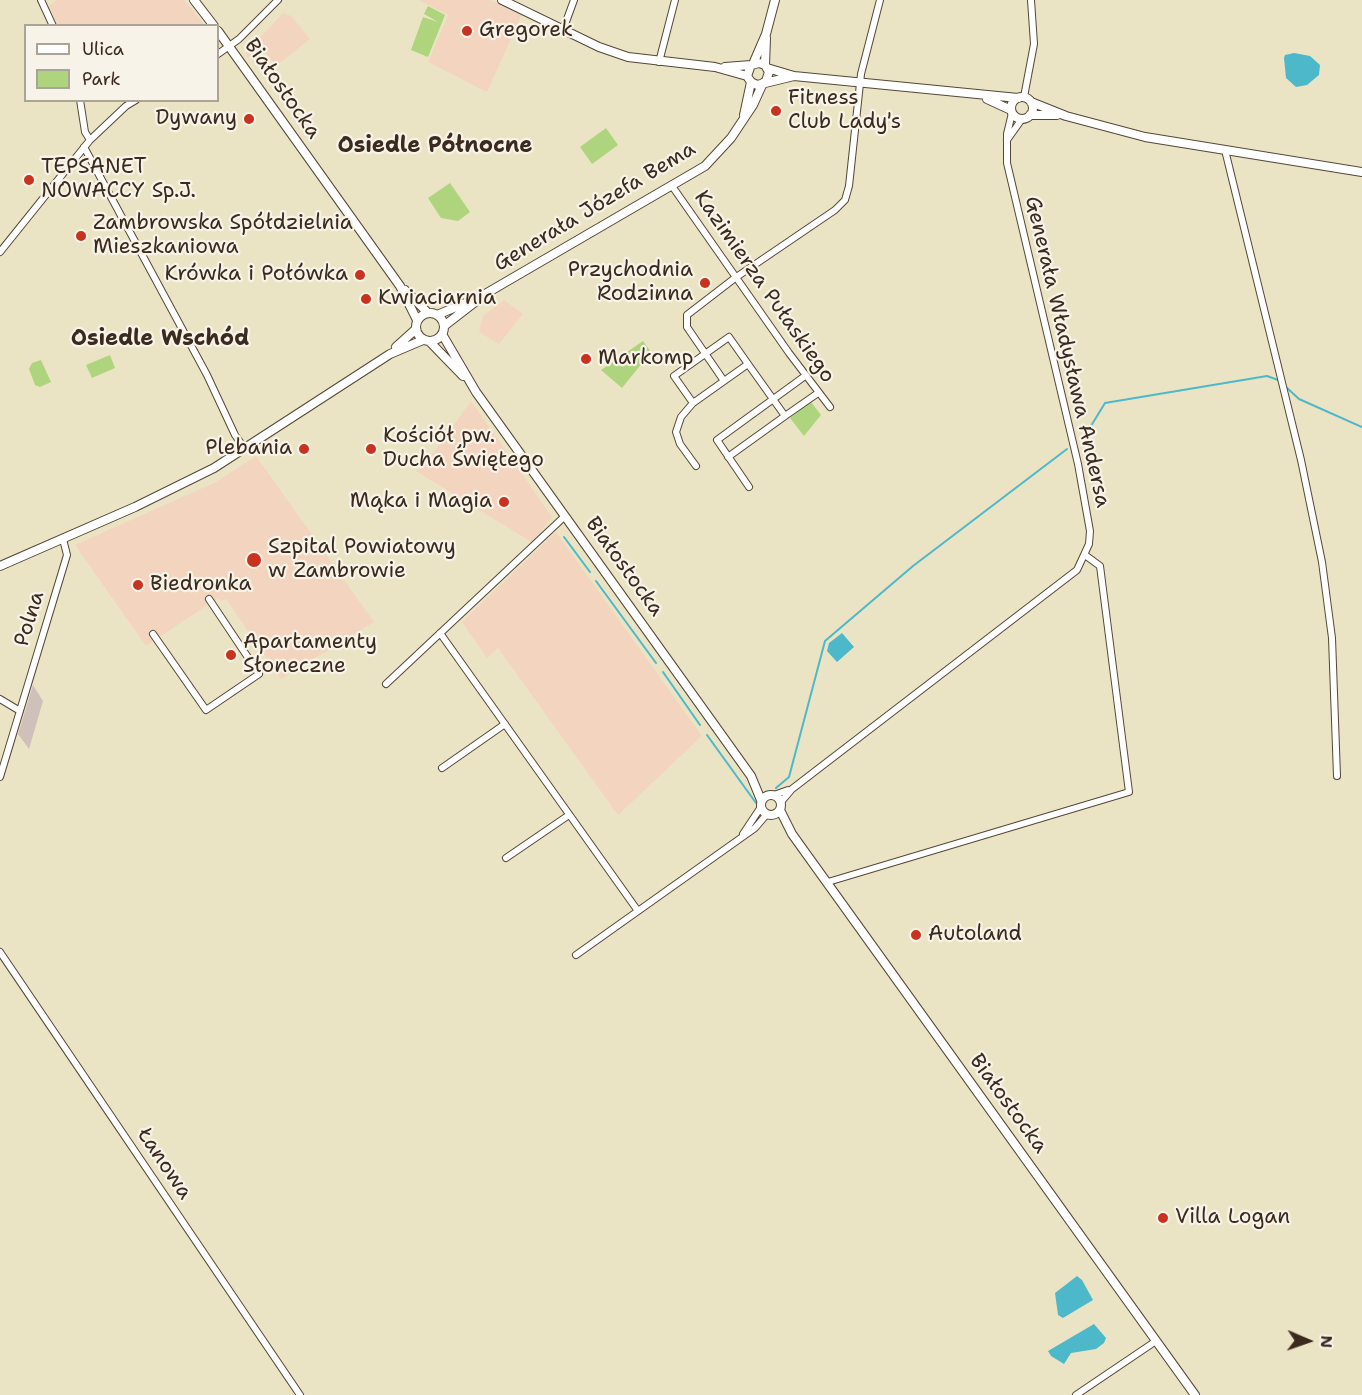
<!DOCTYPE html>
<meta charset="utf-8">
<style>
body{margin:0}
#map{position:relative;width:1362px;height:1395px;overflow:hidden;background:#ebe4c4;font-family:"Shantell Sans",sans-serif}
canvas{display:block}
.legend{position:absolute;left:24px;top:24px;width:195px;height:78px;box-sizing:border-box;background:#f7f3e8;border:2px solid #aca397;margin:0;padding:8px 10px;list-style:none;font-size:18px;color:#3b2a1e}
.legend li{display:flex;align-items:center;gap:12px;height:30px}
.legend b{width:30px;border:2px solid #aca397}
.north{position:absolute;left:1278px;top:1311px;width:60px;height:60px;-webkit-text-stroke:4px #f7f3e8;paint-order:stroke;rotate:92deg;font-size:16px;font-weight:700;line-height:24px;text-align:center;color:#3b2a1e}
.north::after{content:'';display:block;margin:auto;width:21px;height:27px;background:#3b2a1e;clip-path:polygon(50% 0,100% 100%,50% 72%,0 100%)}
</style>
<div id="map">
<canvas width="1362" height="1395"></canvas>
<ul class="legend">
<li><b style="height:8px;background:#fff"></b>Ulica</li>
<li><b style="height:16px;background:#afd47e"></b>Park</li>
</ul>
<div class="north">N</div>
</div>
<script>
const context = document.querySelector('canvas').getContext('2d');
context.lineJoin = 'round';
function paint(path, color) { context.fillStyle = color; context.fill(path, 'evenodd'); }
const toPath = rows => new Path2D(rows.map(r => 'M' + r).join(''));
function trace(path, color, width, dash) { context.strokeStyle = color; context.lineWidth = width; context.lineCap = dash ? 'butt' : 'round'; context.setLineDash(dash || []); context.stroke(path); }
function label(font, color, halo, rows, align = 'center') {
  context.font = font + ' "Shantell Sans",sans-serif'; context.lineWidth = 4.5; context.setLineDash([]); context.textBaseline = 'middle'; context.strokeStyle = halo; context.fillStyle = color; for (const [text, x, y, turn = 0] of rows) {
    context.save(); context.translate(x, y); context.rotate((+turn || 0) * Math.PI / 180); context.textAlign = isNaN(turn) ? turn : align; if (halo) context.strokeText(text, 0, 0); context.fillText(text, 0, 0); context.restore();
  }
}
const built = toPath([
 [56,0,184,0,205,25,62,25,57,23,49,6],
 [419,0,490,0,522,14,487,92,428,62,448,15],
 [283,13,291,16,310,39,276,66,262,48,247,58,245,44,248,41,255,43],
 [504,300,523,314,499,344,479,332,483,316],
 [471,401,552,517,533,543,416,471,424,466],
 [256,456,374,622,281,679,226,599,221,601,218,598,146,646,75,545,216,482],
 [556,532,702,736,618,815,498,648,487,658,462,622]
]);
const industrial = toPath([
 [33,685,43,701,29,749,18,734]
]);
const green = toPath([
 [428,6,445,15,428,57,411,50,423,17,438,22,424,14],
 [606,128,618,145,592,164,580,147],
 [450,183,470,212,458,221,441,218,428,198],
 [643,341,651,352,622,388,601,370],
 [110,355,115,368,92,378,86,365],
 [41,360,51,382,40,387,35,385,29,369,32,363],
 [811,402,821,415,804,436,790,418]
]);
const water = toPath([
 [1294,53,1310,56,1320,65,1319,75,1307,85,1296,87,1286,78,1284,58,1285,55],
 [842,633,854,647,837,662,827,651,829,643],
 [1077,1276,1082,1280,1093,1300,1063,1318,1058,1315,1055,1293],
 [1094,1324,1106,1338,1104,1343,1096,1349,1071,1353,1064,1364,1051,1356,1048,1351]
]);
const stream = toPath([
 [1286,387,1299,399,1362,427],
 [1083,439,1105,403,1267,376,1278,380],
 [564,537,590,572],
 [596,581,656,663],
 [663,672,700,725],
 [707,735,756,803],
 [776,788,789,777,825,641,913,566,1067,449]
]);
const street = toPath([
 [41,0,53,26],
 [563,30,574,0],
 [218,54,239,39,278,0],
 [659,62,675,0],
 [1024,97,1034,44,1031,0],
 [80,100,85,132,90,140],
 [1007,140,1022,119],
 [84,147,207,375,235,435,245,449],
 [1225,150,1301,460,1322,562,1332,638,1337,776],
 [672,186,789,353,830,407],
 [0,252,90,140,126,106,136,100],
 [729,337,748,364,693,403,674,376,729,337],
 [724,381,687,327,687,315,735,278,835,210,845,200,849,186,861,74,880,0],
 [693,403,681,417,676,432,680,444,696,466],
 [785,416,818,393],
 [728,457,785,416,748,364],
 [749,487,717,440,805,376],
 [440,633,638,911],
 [153,634,206,710,259,674,209,599],
 [386,684,565,516],
 [0,699,20,711],
 [442,768,505,724],
 [0,777,67,555,63,539],
 [774,795,788,790],
 [781,802,792,789,1077,570,1089,544,1090,531,1078,464,1007,163,1007,134,1012,113],
 [743,834,761,807],
 [506,858,569,815],
 [828,882,1129,792,1100,566,1085,555],
 [0,952,300,1395],
 [576,955,755,828,767,814],
 [1076,1395,1156,1341]
]);
const secondary = toPath([
 [194,0,214,26],
 [502,0,599,47,628,57,715,67,747,76],
 [218,31,400,286,417,320],
 [753,64,766,34,775,0],
 [765,65,766,38],
 [725,67,751,65],
 [767,68,794,76,1018,98],
 [766,81,769,72,765,65,759,63,751,65,747,76,751,82,757,85,794,76],
 '1011 108a11 11 0 1 1 22 0a11 11 0 1 1-22 0Z',
 [987,99,1011,110],
 [1031,102,1066,116,1145,137,1362,172],
 [744,115,751,82],
 [1030,115,1057,115],
 [405,290,428,313],
 '416 327a14 14 0 1 1 28 0a14 14 0 1 1-28 0Z',
 [437,315,480,297,705,166,731,138,753,105,763,83],
 [444,326,475,302],
 [442,334,476,392,751,776,761,800],
 [430,342,463,376],
 [396,347,416,329],
 [0,566,135,507,214,468,390,354,423,340],
 '761 805a10 10 0 1 1 20 0a10 10 0 1 1-20 0Z',
 [780,810,792,834,1195,1395]
]);
const markers = [
 [467,31,6,"#c8321e"],
 [776,111,6,"#c8321e"],
 [249,119,6,"#c8321e"],
 [29,180,6,"#c8321e"],
 [81,236,6,"#c8321e"],
 [360,275,6,"#c8321e"],
 [705,283,6,"#c8321e"],
 [366,299,6,"#c8321e"],
 [586,359,6,"#c8321e"],
 [304,449,6,"#c8321e"],
 [371,449,6,"#c8321e"],
 [504,502,6,"#c8321e"],
 [254,560,8,"#c8321e"],
 [138,585,6,"#c8321e"],
 [231,655,6,"#c8321e"],
 [916,935,6,"#c8321e"],
 [1163,1218,6,"#c8321e"]
];
const poiNames = [
 ["Gregorek",479,31],
 ["Fitness",788,99],
 ["Club Lady's",788,123],
 ["Dywany",237,119,"right"],
 ["TEPSANET",41,168],
 ["NOWACCY Sp.J.",41,192],
 ["Zambrowska Spółdzielnia",93,224],
 ["Mieszkaniowa",93,248],
 ["Przychodnia",693,271,"right"],
 ["Rodzinna",693,295,"right"],
 ["Krówka i Połówka",348,275,"right"],
 ["Kwiaciarnia",378,299],
 ["Markomp",598,359],
 ["Kościół pw.",383,437],
 ["Ducha Świętego",383,461],
 ["Plebania",292,449,"right"],
 ["Mąka i Magia",492,502,"right"],
 ["Szpital Powiatowy",268,548],
 ["w Zambrowie",268,572],
 ["Biedronka",150,585],
 ["Apartamenty",243,643],
 ["Słoneczne",243,667],
 ["Autoland",928,935],
 ["Villa Logan",1175,1218]
];
const streetNames = [
 ["Białostocka",282,89,55],
 ["Generała Józefa Bema",595,207,-31],
 ["Kazimierza Pułaskiego",764,287,55],
 ["Generała Władysława Andersa",1067,352,77],
 ["Białostocka",624,567,54],
 ["Polna",30,619,-73],
 ["Białostocka",1008,1104,54],
 ["Łanowa",164,1164,56]
];
const neighbourhoodNames = [
 ["Osiedle Północne",435,146],
 ["Osiedle Wschód",160,339]
];
paint(built, '#f3d4be');
paint(industrial, '#cfc0ba');
paint(green, '#afd47e');
paint(water, '#4db8c9');
trace(stream, '#4db8c9', 2);
trace(street, '#554637', 8);
trace(secondary, '#554637', 10);
trace(street, '#fff', 6);
trace(secondary, '#fff', 8);
for (const [x, y, r, color] of markers) { const dot = new Path2D(); dot.arc(x, y, r, 0, 2 * Math.PI); context.fillStyle = color; context.fill(dot); trace(dot, '#f7f3e8', 2); }
label('21px', '#3b2a1e', '#f7f3e8', poiNames, 'left');
label('21px', '#3b2a1e', '#f7f3e8', streetNames);
label('bold 22px', '#3b2a1e', '#f7f3e8', neighbourhoodNames);
</script>
